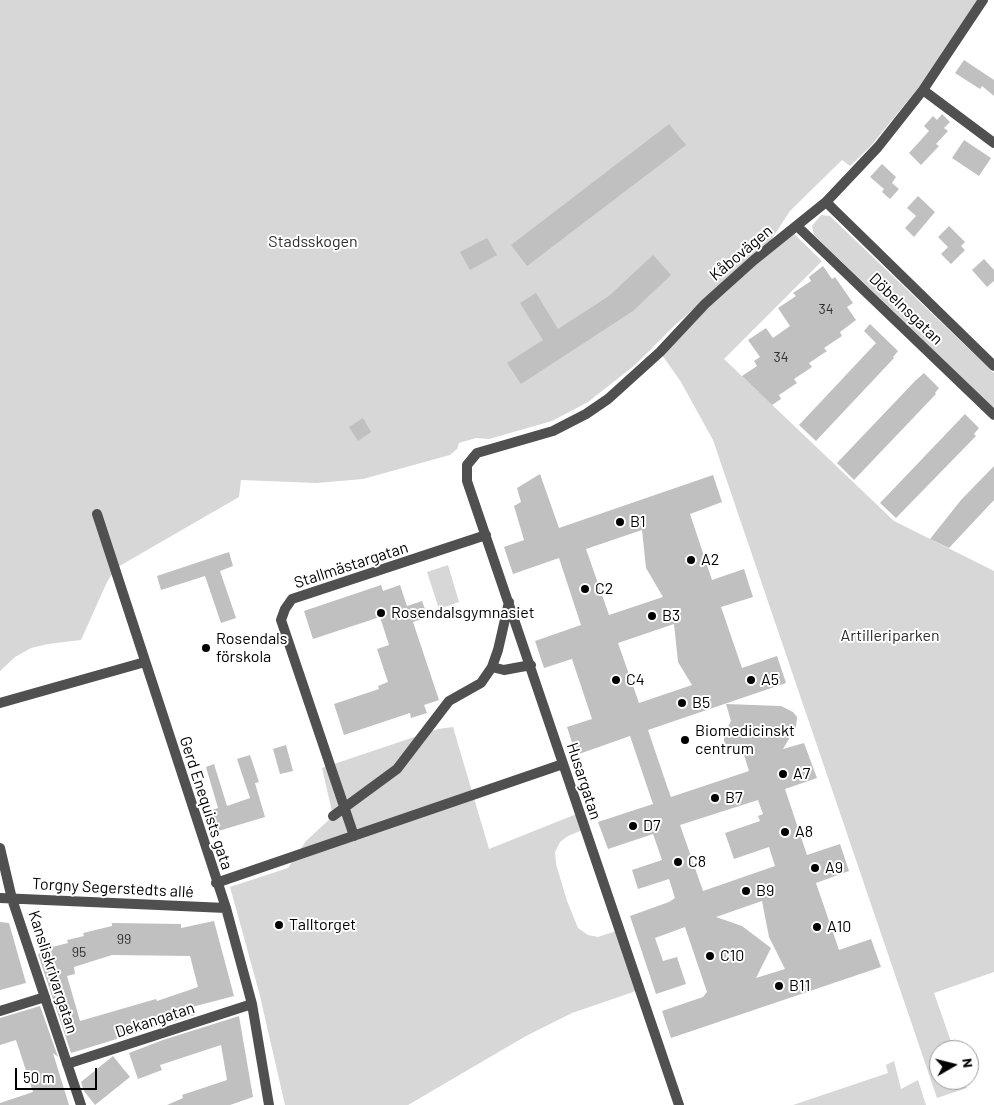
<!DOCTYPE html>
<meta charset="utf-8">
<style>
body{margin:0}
#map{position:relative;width:994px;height:1105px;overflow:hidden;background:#fff;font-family:Barlow,sans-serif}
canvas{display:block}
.north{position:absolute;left:929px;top:1040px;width:50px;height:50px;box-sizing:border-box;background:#fff;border:1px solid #999;border-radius:50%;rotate:82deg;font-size:14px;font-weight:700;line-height:20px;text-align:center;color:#000}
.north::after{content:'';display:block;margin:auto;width:18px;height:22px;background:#000;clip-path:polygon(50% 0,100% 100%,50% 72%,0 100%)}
.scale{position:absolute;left:15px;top:1068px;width:82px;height:22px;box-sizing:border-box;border:2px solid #000;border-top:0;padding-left:6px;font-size:15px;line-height:18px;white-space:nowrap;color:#000;-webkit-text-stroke:4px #fff;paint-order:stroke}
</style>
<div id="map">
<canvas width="994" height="1105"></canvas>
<div class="north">N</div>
<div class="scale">50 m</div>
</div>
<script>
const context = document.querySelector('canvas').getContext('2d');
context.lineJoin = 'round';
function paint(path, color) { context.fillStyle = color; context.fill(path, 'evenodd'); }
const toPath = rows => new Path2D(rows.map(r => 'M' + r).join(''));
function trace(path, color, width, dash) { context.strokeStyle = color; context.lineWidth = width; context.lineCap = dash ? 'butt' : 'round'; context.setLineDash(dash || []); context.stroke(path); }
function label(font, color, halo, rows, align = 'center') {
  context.font = font + ' Barlow,sans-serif'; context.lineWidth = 4; context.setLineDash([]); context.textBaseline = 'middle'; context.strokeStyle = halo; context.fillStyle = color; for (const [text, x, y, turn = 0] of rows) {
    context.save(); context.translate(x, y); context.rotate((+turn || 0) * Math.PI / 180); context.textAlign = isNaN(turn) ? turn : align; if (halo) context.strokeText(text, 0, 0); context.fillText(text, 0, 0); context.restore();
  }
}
const green = toPath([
 [0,0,977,0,918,88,870,147,850,166,842,160,790,211,769,243,675,325,635,365,588,402,552,421,489,439,476,438,459,443,457,449,450,455,363,479,317,483,241,480,239,497,116,568,107,582,81,640,48,644,31,648,15,657,0,671],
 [821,215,830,216,994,373,994,408,814,235,812,226],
 [791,231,822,261,724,359,894,521,994,571,994,972,934,993,954,1050,939,1050,939,1080,964,1080,967,1088,937,1098,713,440,681,382,660,352,705,304],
 [448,565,459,602,439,609,427,572],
 [453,727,489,849,579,813,585,829,568,836,560,842,555,852,556,864,567,901,578,928,588,935,598,937,619,930,639,990,572,1013,526,1036,408,1105,285,1105,259,992,230,887,288,868,306,841,333,816,322,768,438,729],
 [894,1061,901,1089,918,1080,926,1105,793,1105,888,1073,886,1065]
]);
const building = toPath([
 [964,60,994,80,994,96,982,86,980,89,955,73],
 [942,114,950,122,944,128,948,131,936,144,939,146,921,165,909,153,929,131,924,126,933,116,937,120],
 [669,124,686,145,527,266,511,245],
 [964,140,991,158,979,176,952,158],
 [882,164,896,177,892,183,899,189,890,199,882,192,884,189,870,177],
 [918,196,935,212,914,237,905,228,916,216,907,208],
 [949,226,965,242,961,246,965,250,951,264,941,254,948,247,938,237],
 [487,238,497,255,470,270,460,252],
 [653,255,671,275,633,311,521,384,507,363,543,340,520,303,536,293,558,329,609,296],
 [984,259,994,270,994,281,987,287,972,270],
 [823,266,832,279,835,277,853,303,847,307,856,320,840,332,842,336,824,348,827,351,809,363,812,367,794,379,797,383,779,395,781,399,772,405,742,376,757,366,754,361,760,357,748,340,766,328,773,338,790,326,778,308,796,296,793,293,811,281,809,277],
 [870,324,898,351,893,357,894,358,816,441,799,425,876,343,864,331],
 [924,373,939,388,935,393,936,394,854,480,837,463,915,381],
 [965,414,979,428,974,434,976,436,896,518,880,503],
 [363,418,371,432,358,441,349,427],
 [994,466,994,500,949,548,930,539,961,500],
 [540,474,559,528,713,475,722,502,690,514,712,580,744,569,753,597,721,607,742,668,777,656,786,683,648,730,667,786,671,797,749,771,744,755,729,750,724,741,724,734,731,721,726,704,781,706,793,712,797,717,796,727,783,749,804,743,817,778,785,789,807,855,840,844,849,871,816,883,839,950,871,939,881,967,671,1038,662,1011,703,997,707,992,685,927,655,938,663,961,677,957,686,984,656,994,630,916,669,902,675,898,669,879,638,889,632,870,662,860,653,834,608,849,598,822,653,804,630,736,576,755,567,727,592,719,572,659,544,668,535,641,581,625,559,558,513,574,504,547,524,540,514,506,521,502,517,488],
 [642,530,646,568,663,597,609,615,586,549],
 [674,624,678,662,692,685,639,703,618,643],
 [758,800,763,814,758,816,760,821,725,833,734,859,769,847,775,866,703,891,680,825],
 [762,901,769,937,785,969,756,978,771,948,742,926,716,917],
 [229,552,233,566,220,571,236,618,221,623,205,576,161,590,157,576],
 [381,585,383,591,400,585,407,606,422,601,428,617,413,622,439,700,424,705,427,713,411,718,410,713,344,735,334,704,379,689,378,686,388,682,377,649,389,645,380,617,313,639,304,611],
 [286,745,293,771,280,774,273,749],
 [250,755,259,782,255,783,265,817,215,832,209,811,218,808,206,767,214,764,227,806,250,798,237,759],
 [214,921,234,996,192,1007,195,1015,71,1053,38,954,52,951,52,947,68,943,67,940,84,936,83,933,112,926,112,923,181,924,181,928],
 [112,955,190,956,198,987,157,1001,156,999,80,1021,67,976,75,974,74,967],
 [0,922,9,923,26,983,0,990],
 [40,1006,58,1057,53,1053,69,1105,0,1105,0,1103,33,1092,16,1040,0,1045,0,1018],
 [239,1016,253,1097,230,1105,167,1105,183,1098,182,1095,227,1080,221,1045,160,1065,162,1070,138,1079,129,1053,163,1040],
 [113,1056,130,1077,95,1105,84,1091,81,1082]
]);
const minor = toPath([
 [923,90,994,143],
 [826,202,994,366],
 [797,226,994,415],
 [97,514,226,908,252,1004,269,1105],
 [492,667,504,670,531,665],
 [0,703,145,662],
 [333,816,397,769,449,701,481,683,492,667,498,650,509,602],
 [354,836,281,620,285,609,292,599,486,535],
 [0,848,12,899,81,1105],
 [216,883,563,764],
 [0,898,226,908],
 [0,1011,45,997],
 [67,1064,252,1004],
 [679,1105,467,481,467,465,477,453,553,431,586,414,608,399,660,352,705,304,754,260,826,202,878,147,923,90,983,0]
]);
const markers = [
 [620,522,5,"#000"],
 [691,560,5,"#000"],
 [585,589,5,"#000"],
 [381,613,5,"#000"],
 [652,616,5,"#000"],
 [206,648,5,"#000"],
 [616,680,5,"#000"],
 [751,680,5,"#000"],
 [682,703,5,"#000"],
 [685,740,5,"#000"],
 [783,774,5,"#000"],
 [715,798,5,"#000"],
 [633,826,5,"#000"],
 [785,832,5,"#000"],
 [678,862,5,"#000"],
 [815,868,5,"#000"],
 [746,891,5,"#000"],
 [279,925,5,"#000"],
 [817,927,5,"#000"],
 [710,956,5,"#000"],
 [779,986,5,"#000"]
];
const numberNames = [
 ["34",826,309],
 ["34",781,357],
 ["99",124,939],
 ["95",79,952]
];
const parkNames = [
 ["Stadsskogen",313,242],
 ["Artilleriparken",890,636]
];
const streetNames = [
 ["Kåbovägen",741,253,-40],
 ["Döbelnsgatan",906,309,44],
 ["Stallmästargatan",351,565,-18],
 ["Husargatan",584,781,72],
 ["Gerd Enequists gata",206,803,72],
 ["Torgny Segerstedts allé",113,888,3],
 ["Kansliskrivargatan",53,972,72],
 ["Dekangatan",155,1020,-18]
];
const poiNames = [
 ["B1",630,522],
 ["A2",701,560],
 ["C2",595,589],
 ["Rosendalsgymnasiet",391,613],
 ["B3",662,616],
 ["Rosendals",216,639],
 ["förskola",216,657],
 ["C4",626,680],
 ["A5",761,680],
 ["B5",692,703],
 ["Biomedicinskt",695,731],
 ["centrum",695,749],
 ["A7",793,774],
 ["B7",725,798],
 ["D7",643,826],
 ["A8",795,832],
 ["C8",688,862],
 ["A9",825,868],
 ["B9",756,891],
 ["Talltorget",289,925],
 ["A10",827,927],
 ["C10",720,956],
 ["B11",789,986]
];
paint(green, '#d7d7d7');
paint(building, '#c0c0c0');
trace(minor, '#505050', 10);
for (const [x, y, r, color] of markers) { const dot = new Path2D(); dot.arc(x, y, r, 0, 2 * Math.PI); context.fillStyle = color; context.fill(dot); trace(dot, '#fff', 2); }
label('14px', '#303030', null, numberNames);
label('16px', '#2e2e2e', '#fff', parkNames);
label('16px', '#000', '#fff', streetNames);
label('16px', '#000', '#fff', poiNames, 'left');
</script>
